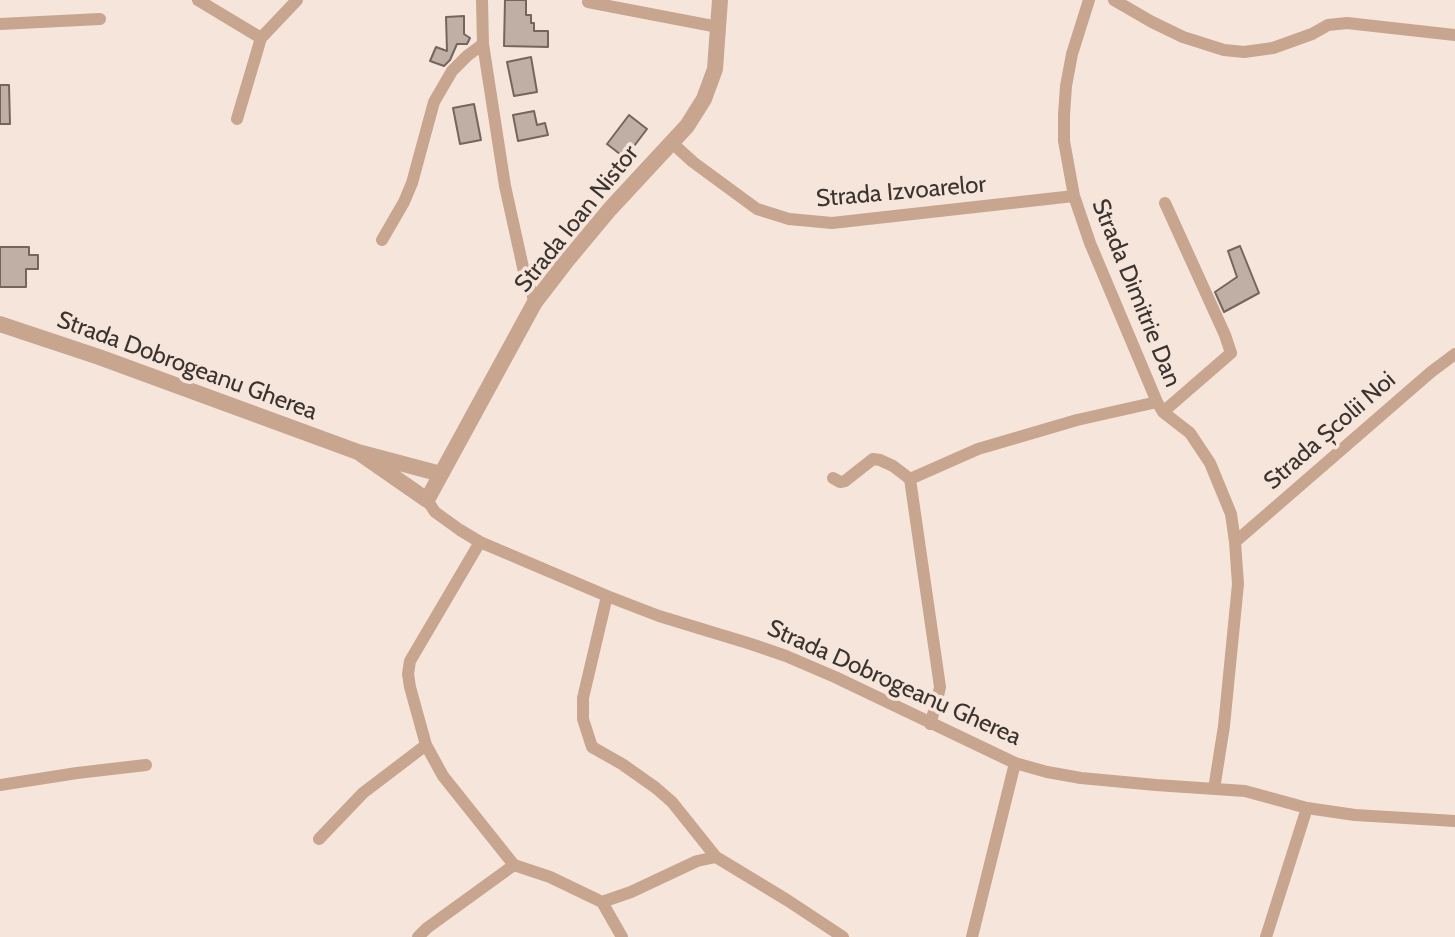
<!DOCTYPE html>
<meta charset="utf-8">
<style>
body{margin:0}
canvas{display:block;background:#f6e5da}
</style>
<canvas width="1455" height="937"></canvas>
<script>
const context = document.querySelector('canvas').getContext('2d');
context.lineJoin = 'round';
function paint(path, color) { context.fillStyle = color; context.fill(path, 'evenodd'); }
const toPath = rows => new Path2D(rows.map(r => 'M' + r).join(''));
function trace(path, color, width, dash) { context.strokeStyle = color; context.lineWidth = width; context.lineCap = dash ? 'butt' : 'round'; context.setLineDash(dash || []); context.stroke(path); }
function label(font, color, halo, rows, align = 'center') {
  context.font = font + ' Cabin,sans-serif'; context.lineWidth = 7; context.setLineDash([]); context.textBaseline = 'middle'; context.strokeStyle = halo; context.fillStyle = color; for (const [text, x, y, turn = 0] of rows) {
    context.save(); context.translate(x, y); context.rotate((+turn || 0) * Math.PI / 180); context.textAlign = isNaN(turn) ? turn : align; if (halo) context.strokeText(text, 0, 0); context.fillText(text, 0, 0); context.restore();
  }
}
const building = toPath([
 [505,0,526,0,526,15,531,15,531,23,534,23,534,31,548,31,548,47,504,46,505,0],
 [464,16,464,34,470,38,467,44,457,44,450,60,444,66,430,61,436,47,447,51,446,17,464,16],
 [531,57,537,92,514,96,507,62,531,57],
 [0,85,9,85,10,124,0,124,0,85],
 [474,104,481,140,460,144,453,108,474,104],
 [534,111,537,125,545,123,548,135,518,141,513,115,534,111],
 [629,115,647,129,625,158,607,144,629,115],
 [1240,246,1259,293,1224,312,1215,292,1237,277,1228,251,1240,246],
 [0,247,29,247,29,255,38,255,38,269,26,269,26,287,0,287,0,247]
]);
const minor = toPath([
 [198,0,261,38],
 [482,0,483,44,505,186,524,272,535,302],
 [1089,0,1072,54,1066,86,1064,115,1064,141,1074,196,1090,243,1157,402,1163,412,1190,433,1210,463,1231,514,1235,542,1238,584,1224,726,1214,789],
 [1114,0,1152,22,1183,37,1224,50,1244,52,1273,48,1312,34,1328,25,1347,23,1455,35],
 [588,2,718,27],
 [0,24,100,19],
 [237,119,261,38,297,0],
 [671,142,693,162,757,209,789,219,832,223,1074,196],
 [382,240,404,202,412,183,434,102,452,71,467,56,483,44],
 [1163,412,1231,353,1225,335,1165,203],
 [833,478,840,482,845,481,873,459,880,460,893,466,910,479],
 [427,500,435,512,460,530,480,542,607,596,659,616,751,644,786,656,835,677,1015,763,1047,772,1081,778,1156,785,1245,791,1307,808,1355,815,1455,821],
 [480,542,410,661,408,674,410,687,426,745,443,776,514,865],
 [1235,542,1431,372,1455,354],
 [607,596,583,698,583,719,592,747,622,764,656,788,672,802,716,857],
 [930,724,936,705,940,687,910,479,978,449,1077,420,1157,402],
 [0,785,77,773,146,765],
 [319,839,363,793,426,745],
 [602,902,622,937],
 [418,937,427,928,514,865,550,877,602,902,631,892,697,861,716,857,787,900,843,937],
 [972,937,1015,763],
 [1266,937,1307,808]
]);
const tertiary = toPath([
 [0,324,99,357,358,452,441,474],
 [358,452,427,500,535,302,565,263,610,209,687,126,704,99,715,69,720,0]
]);
const streetNames = [
 ["Strada Izvoarelor",901,192,-5],
 ["Strada Ioan Nistor",577,219,-51],
 ["Strada Dimitrie Dan",1136,293,68],
 ["Strada Dobrogeanu Gherea",187,366,20],
 ["Strada Școlii Noi",1330,431,-41],
 ["Strada Dobrogeanu Gherea",894,683,24]
];
paint(building, '#bfafa5');
trace(building, '#75665d', 2);
trace(minor, '#c8a58e', 12);
trace(tertiary, '#c8a58e', 16);
label('24px', '#3a332f', '#f6e5da', streetNames);
</script>
